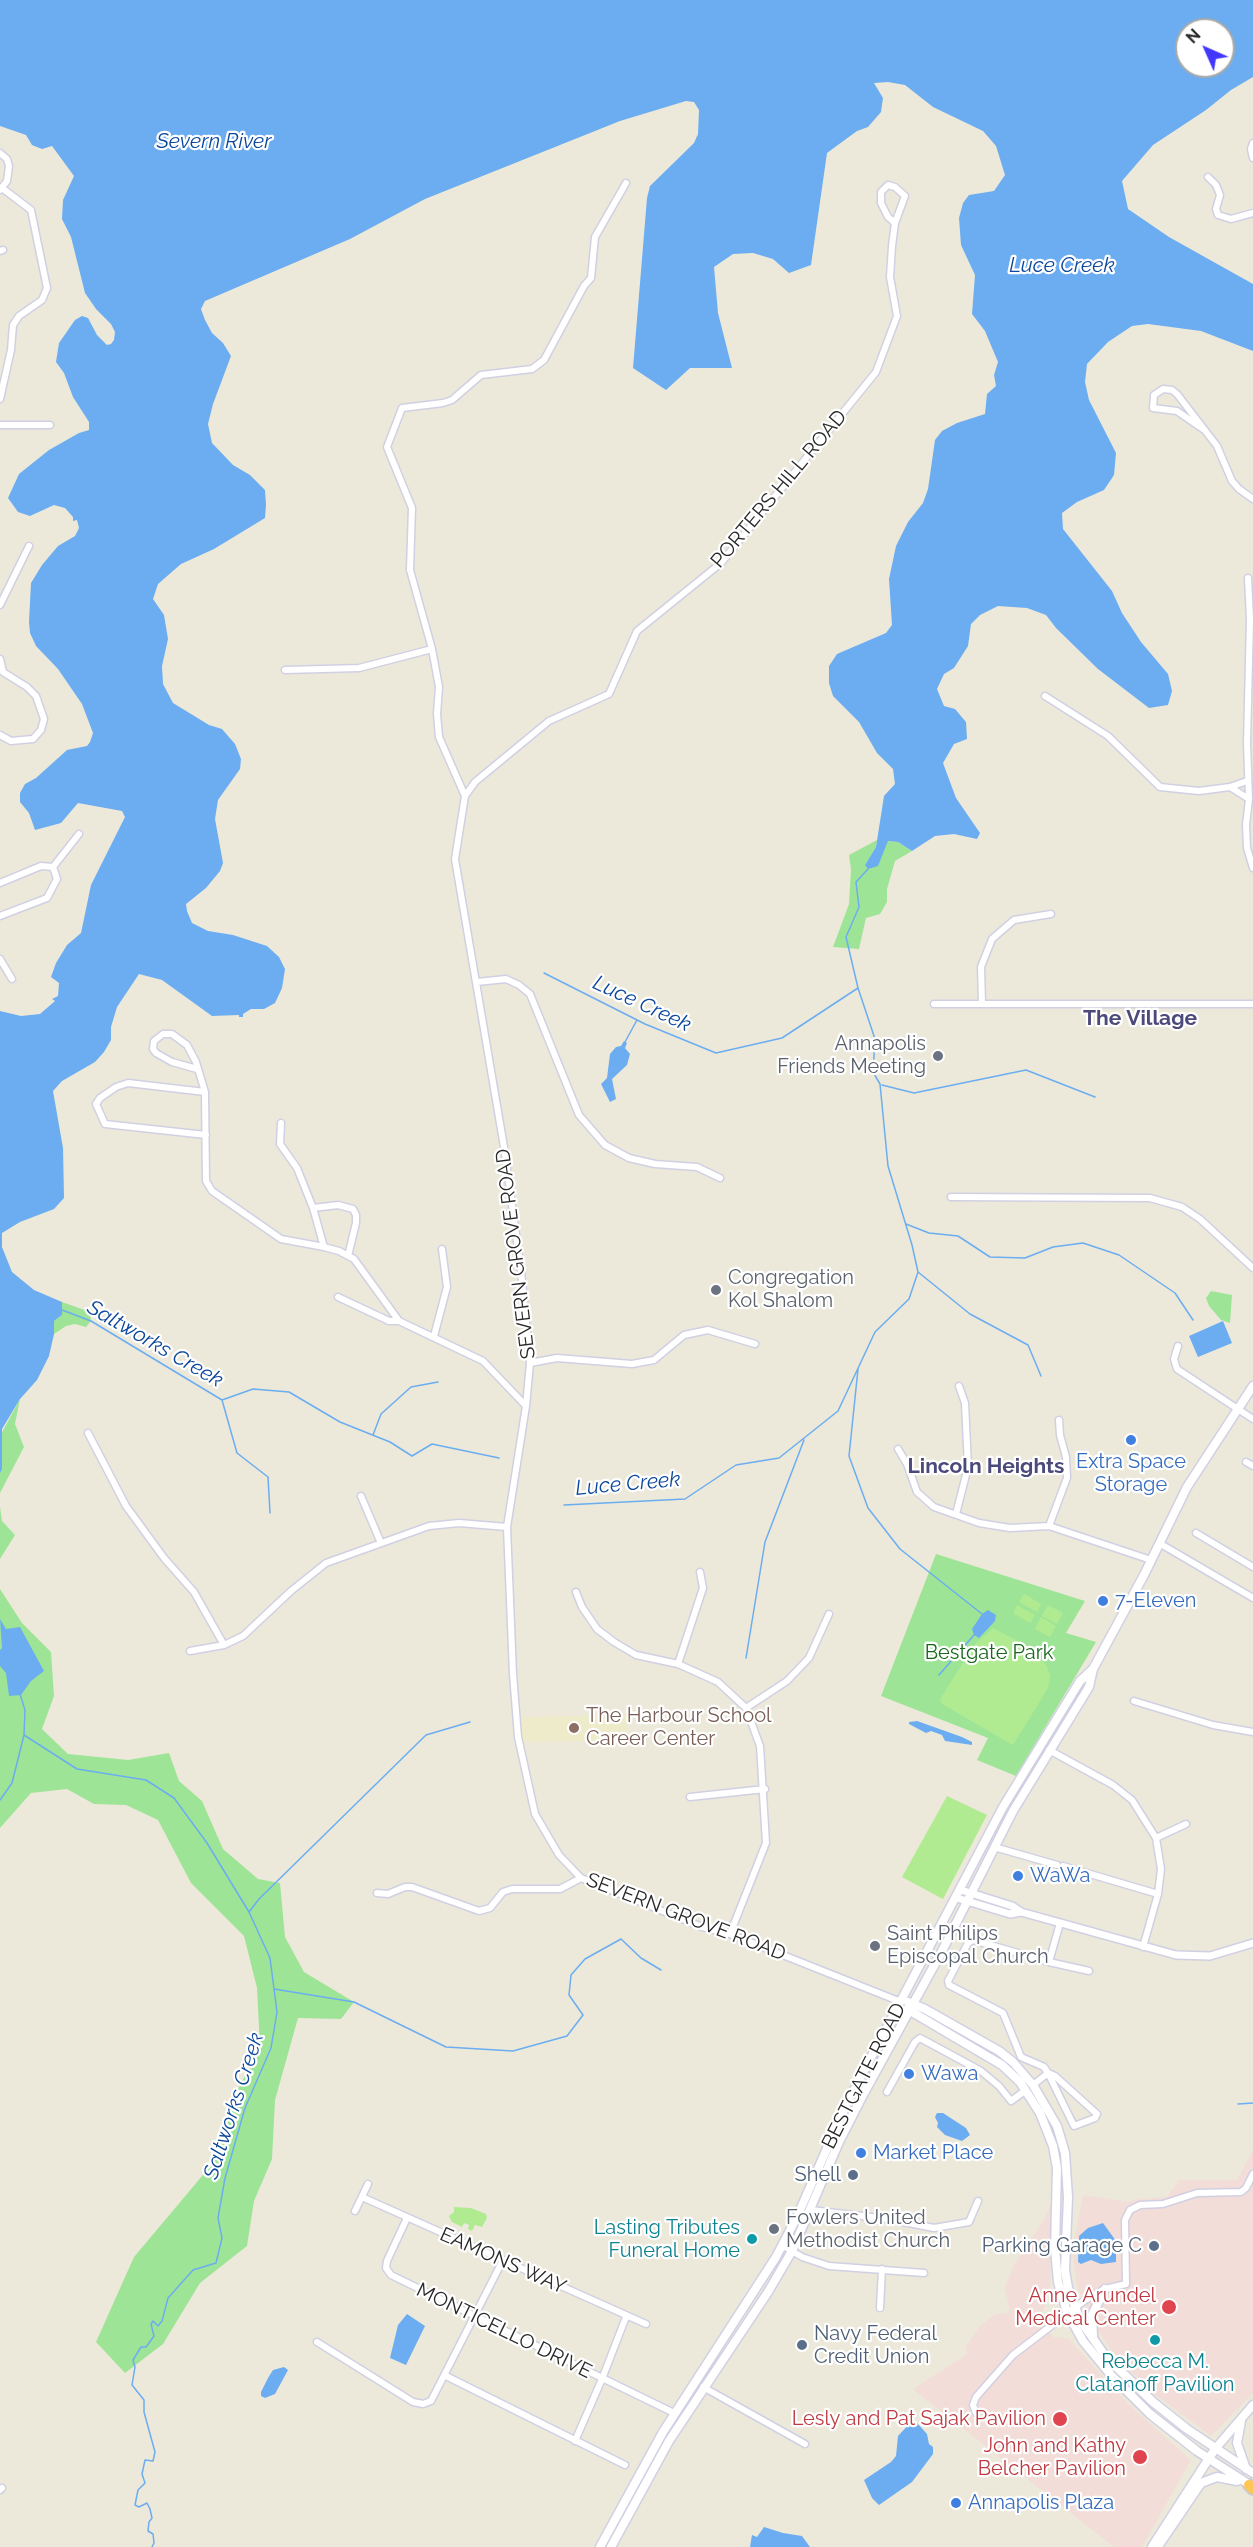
<!DOCTYPE html>
<style>
body{margin:0}
#map{position:relative;width:1253px;height:2547px;overflow:hidden;background:#ece9db;font-family:Raleway,sans-serif}
canvas{display:block}
.north{position:absolute;left:1175px;top:18px;width:60px;height:60px;box-sizing:border-box;background:#fff;border:2px solid #a9a9a9;border-radius:50%;rotate:315deg;font-size:16px;font-weight:700;line-height:24px;text-align:center;color:#292929}
.north::after{content:'';display:block;margin:auto;width:21px;height:27px;background:#4237fd;clip-path:polygon(50% 0,100% 100%,50% 72%,0 100%)}
</style>
<div id="map">
<canvas width="1253" height="2547"></canvas>
<div class="north">N</div>
</div>
<script>
const context = document.querySelector('canvas').getContext('2d');
context.lineJoin = 'round';
function paint(path, color) { context.fillStyle = color; context.fill(path, 'evenodd'); }
const toPath = rows => new Path2D(rows.map(r => 'M' + r).join(''));
function trace(path, color, width, dash) { context.strokeStyle = color; context.lineWidth = width; context.lineCap = dash ? 'butt' : 'round'; context.setLineDash(dash || []); context.stroke(path); }
function label(font, color, halo, rows, align = 'center') {
  context.font = font + ' Raleway,sans-serif'; context.lineWidth = 4.5; context.setLineDash([]); context.textBaseline = 'middle'; context.strokeStyle = halo; context.fillStyle = color; for (const [text, x, y, turn = 0] of rows) {
    context.save(); context.translate(x, y); context.rotate((+turn || 0) * Math.PI / 180); context.textAlign = isNaN(turn) ? turn : align; if (halo) context.strokeText(text, 0, 0); context.fillText(text, 0, 0); context.restore();
  }
}
const education = toPath([
 [628,1715,629,1740,521,1742,518,1717]
]);
const medical = toPath([
 [1253,2150,1253,2393,1211,2436,1152,2392,1113,2352,1095,2327,1077,2287,1072,2250,1083,2195,1127,2202,1139,2199,1167,2197,1179,2180,1237,2180],
 [1051,2204,1050,2292,1040,2318,1053,2337,1069,2339,1127,2403,1191,2460,1142,2547,1114,2547,913,2389,967,2354,966,2347,979,2327,995,2314,1010,2313,1005,2287,1015,2263,1044,2220]
]);
const green = toPath([
 [877,840,876,847,865,865,888,841,898,842,912,851,895,861,887,889,887,902,880,914,866,918,859,949,833,947,849,904,851,869,849,855],
 [1211,1291,1232,1295,1230,1323,1221,1320,1209,1306,1206,1298],
 [62,1302,90,1312,91,1321,86,1327,75,1324,66,1326,54,1334,54,1321,62,1315],
 [20,1399,15,1424,24,1447,0,1493,0,1436],
 [0,1507,2,1521,15,1535,0,1559],
 [936,1554,1085,1601,1066,1633,1096,1642,1016,1776,977,1760,988,1738,881,1696],
 [0,1589,22,1623,51,1652,54,1696,42,1729,68,1754,128,1760,169,1753,179,1781,202,1801,223,1849,258,1879,280,1883,285,1937,304,1972,354,2002,341,2019,298,2018,275,2100,272,2159,254,2201,247,2246,200,2283,163,2344,125,2373,96,2342,134,2257,213,2163,236,2093,260,2047,257,1988,244,1936,191,1883,158,1820,126,1805,94,1804,67,1789,31,1793,0,1828]
]);
const pitch = toPath([
 [1024,1594,1041,1604,1037,1612,1019,1602],
 [1017,1605,1035,1615,1030,1623,1013,1613],
 [1048,1605,1063,1613,1057,1624,1042,1616],
 [1041,1617,1056,1626,1050,1637,1035,1629],
 [993,1628,1029,1647,1047,1666,1050,1676,1048,1688,1013,1745,942,1704,940,1699,975,1644],
 [947,1796,987,1815,943,1899,902,1877],
 [454,2207,471,2208,486,2214,487,2218,482,2227,475,2225,472,2231,468,2229,469,2225,464,2223,462,2227,452,2222,449,2216,454,2212]
]);
const water = toPath([
 [0,0,1253,0,1253,77,1231,90,1206,110,1153,145,1122,181,1128,209,1169,237,1253,284,1253,351,1201,331,1148,324,1132,326,1108,342,1087,364,1085,382,1089,400,1116,453,1114,475,1104,490,1077,502,1062,513,1063,529,1112,591,1122,613,1141,642,1168,674,1172,691,1168,705,1149,708,1098,669,1056,628,1046,615,1027,608,998,606,980,615,971,624,968,646,954,668,944,674,937,689,944,706,955,709,966,722,967,739,954,744,943,763,956,798,980,833,977,839,954,834,935,836,912,851,898,842,888,841,878,866,868,869,865,865,876,847,884,796,895,784,893,769,877,753,859,722,833,696,829,683,829,666,837,654,886,633,892,625,889,579,896,546,908,522,923,503,928,489,935,440,942,431,957,423,985,414,987,394,996,386,994,375,998,362,985,331,972,314,975,275,961,245,959,218,963,203,969,195,994,191,1005,175,996,146,983,131,933,107,905,85,888,82,874,83,883,98,881,112,868,127,857,131,827,153,811,265,789,273,773,259,753,253,733,254,714,267,718,313,732,368,690,368,666,390,633,368,647,198,650,186,694,143,698,134,699,110,694,102,686,101,620,121,425,199,350,239,205,301,201,309,205,320,212,333,223,343,231,356,213,404,208,424,212,443,233,465,250,475,265,490,266,505,265,518,214,549,181,564,158,584,153,599,164,615,168,639,162,666,163,684,173,703,209,725,222,729,235,744,241,759,240,769,218,800,215,819,223,863,220,871,206,888,186,904,187,911,192,923,208,931,233,935,267,946,279,957,285,969,282,988,275,1003,264,1009,251,1009,243,1014,243,1017,239,1017,239,1015,212,1016,162,980,139,974,117,1007,111,1027,111,1040,104,1052,95,1062,62,1081,53,1091,63,1148,64,1198,54,1209,20,1222,2,1233,2,1247,12,1272,34,1290,62,1302,62,1315,54,1321,54,1334,49,1356,37,1380,20,1399,2,1429,2,1469,0,1473,0,1011,21,1016,40,1014,55,1001,52,999,58,996,59,983,51,977,56,963,67,945,81,933,91,885,125,817,122,811,78,803,61,823,35,830,29,813,20,802,20,793,25,784,36,778,67,750,87,746,90,742,93,733,82,704,58,669,36,646,30,633,29,622,31,583,42,565,58,546,75,536,79,528,77,520,73,521,73,517,65,508,54,505,30,516,18,512,8,498,19,474,49,450,79,433,89,430,89,422,73,397,64,373,56,362,59,343,75,320,82,316,88,318,97,335,107,345,111,344,114,340,115,332,111,324,96,309,85,293,71,237,62,219,63,200,74,176,52,146,42,149,32,145,26,135,0,126],
 [1187,30,1223,30,1223,66,1187,66],
 [624,1041,627,1043,625,1048,630,1054,627,1065,612,1079,616,1099,610,1102,601,1084,607,1078,610,1054,616,1047,621,1046],
 [1223,1321,1232,1343,1198,1357,1189,1336],
 [988,1610,996,1615,995,1621,979,1638,974,1635,972,1629,982,1614],
 [0,1619,6,1629,20,1627,44,1671,31,1681,21,1695,9,1696,6,1673,0,1666,0,1650,2,1648],
 [917,1721,962,1737,972,1742,972,1745,945,1741,942,1735,931,1731,926,1733,909,1724,909,1722],
 [937,2113,943,2113,966,2128,970,2135,962,2141,945,2135,937,2127,938,2123,935,2117],
 [1103,2223,1116,2241,1116,2262,1101,2264,1091,2260,1081,2264,1078,2262,1079,2236,1088,2228],
 [407,2314,425,2326,406,2365,390,2358,398,2325],
 [284,2367,288,2370,275,2394,265,2398,261,2396,261,2392,268,2378,273,2370],
 [912,2421,918,2424,927,2434,929,2444,933,2447,933,2454,912,2482,879,2505,872,2498,864,2480,891,2462,896,2456,898,2436],
 [764,2527,783,2533,802,2536,810,2547,750,2547,752,2535,757,2537]
]);
const stream = toPath([
 [544,973,645,1024,716,1053,782,1038,858,988],
 [625,1042,637,1020],
 [882,1085,914,1093,1026,1070,1095,1097],
 [906,1224,929,1233,958,1236,990,1257,1025,1258,1053,1247,1083,1243,1119,1255,1175,1293,1193,1320],
 [918,1272,970,1314,1028,1345,1041,1376],
 [62,1310,91,1321,222,1400,253,1389,289,1392,340,1422,390,1442,412,1456,432,1444,499,1458],
 [858,1369,849,1456,868,1508,900,1549,982,1614],
 [222,1400,237,1453,268,1477,270,1513],
 [373,1435,381,1414,411,1387,438,1382],
 [564,1505,685,1499,736,1465,779,1458,838,1411,875,1332,909,1299,918,1272,912,1245,888,1166,880,1084,873,1072,875,1039,858,988,846,937,859,907,856,882,868,869],
 [746,1658,765,1542,804,1440],
 [939,1675,974,1635],
 [20,1694,25,1710,24,1735,77,1769,146,1780,174,1798,207,1843,249,1912,270,1958,277,2012,271,2048,245,2108,225,2178,218,2218,222,2238,216,2263,193,2270,168,2298,162,2321,158,2326,153,2321,151,2324,154,2336,146,2347,141,2347,133,2360,135,2367,132,2385,144,2400,144,2412,155,2452,153,2461,145,2460,142,2474,145,2483,138,2490,135,2505,139,2507,147,2503,150,2509,152,2518,149,2522,148,2531,153,2534,154,2543,152,2547],
 [0,1800,12,1783,24,1735],
 [249,1912,259,1899,426,1735,470,1722],
 [274,1989,354,2002,446,2047,513,2051,567,2036,583,2015,569,1995,571,1975,585,1959,621,1939,641,1958,661,1970],
 [1238,2104,1253,2103]
]);
const minor = toPath([
 [1253,143,1251,149,1253,158],
 [0,153,7,159,9,166,7,181,0,190],
 [1208,177,1216,185,1220,195,1216,209,1218,215,1231,219,1253,213],
 [626,183,595,237,591,278,584,286,544,360,532,369,481,375,452,400,443,403,402,408,387,447,412,508,410,570,432,649,439,687,437,714,439,737,465,796,455,859,504,1147,521,1271,530,1363,526,1406,507,1527,513,1674,518,1737,535,1814,559,1855,581,1878,702,1927,730,1934,901,2002],
 [0,251,3,250],
 [0,399,11,350,13,325,19,316,42,300,47,288,31,210,2,188],
 [0,425,50,425],
 [1203,429,1177,411,1153,408,1154,395,1163,389,1172,390,1177,394,1217,446,1232,481,1239,489,1253,499],
 [1248,578,1250,619,1247,743,1249,799,1246,825,1247,848,1253,868],
 [0,605,29,546],
 [0,659,3,672,27,687,36,696,44,719,41,730,33,739,11,741,0,735],
 [285,670,359,668,432,649],
 [1045,696,1108,736,1160,787,1199,791,1230,787,1249,799],
 [1230,787,1247,781],
 [465,796,475,782,549,721,609,694,637,631,721,563,876,372,897,316,890,277,892,246,895,223,905,196,895,187,888,185,881,192,881,203,888,217,895,223],
 [53,867,79,834],
 [0,883,41,866,53,867],
 [0,916,47,898,57,879,53,867],
 [0,959,12,979],
 [477,982,506,979,519,985,530,994,579,1115,605,1145,629,1158,655,1164,697,1167,720,1178],
 [934,1004,1253,1004],
 [982,1004,981,967,992,939,1014,920,1051,914],
 [197,1069,172,1062,156,1053,153,1049,154,1041,163,1034,172,1034,187,1045,196,1062,205,1092,206,1181,212,1191,281,1239,324,1247,339,1251,354,1259,399,1321,483,1361,526,1406],
 [205,1092,128,1083,116,1087,100,1098,96,1104,105,1124,206,1135],
 [281,1123,280,1144,297,1168,313,1208,324,1247],
 [951,1197,1150,1198,1182,1207,1200,1219,1253,1268],
 [313,1208,338,1205,353,1209,356,1215,356,1223,348,1256],
 [338,1297,389,1321,399,1321],
 [434,1336,447,1287,442,1249],
 [1178,1346,1174,1359,1177,1369,1253,1419],
 [530,1363,557,1358,632,1364,654,1360,684,1335,708,1330,755,1344],
 [88,1433,126,1506,164,1558,194,1592,224,1645],
 [898,1449,907,1464,917,1492,934,1507,979,1523,1010,1528,1049,1526,1151,1560],
 [1246,1462,1253,1466],
 [361,1496,381,1543],
 [956,1514,968,1467,965,1403,959,1386],
 [1049,1526,1067,1478,1066,1457,1060,1435,1059,1420],
 [1196,1533,1253,1567],
 [1159,1543,1253,1598],
 [576,1592,582,1607,597,1629,614,1642,636,1655,678,1664,718,1682,746,1708,760,1746,766,1843,730,1934],
 [190,1651,224,1645,243,1636,291,1591,326,1563,429,1526,459,1523,507,1527],
 [678,1664,703,1588,700,1572],
 [1134,1701,1213,1725,1253,1732],
 [746,1708,787,1681,809,1658,829,1614],
 [1049,1750,1113,1785,1132,1800,1156,1838,1161,1869,1158,1894,1143,1947],
 [690,1797,765,1789],
 [1156,1838,1186,1824],
 [994,1847,1057,1865],
 [1063,1866,1158,1894],
 [377,1893,388,1894,405,1887,412,1887,479,1911,490,1908,503,1892,512,1889,560,1889,581,1878],
 [1049,1962,1060,1923],
 [1033,2085,1048,2073,1055,2076,1097,2114,1095,2118,1074,2126,1048,2073,1044,2067,1021,2057,1003,2013,949,1985,948,1981,968,1943,973,1940,1049,1962,1089,1971],
 [887,2092,915,2042,920,2038,981,2071,999,2086,1011,2101,1026,2090],
 [362,2197,646,2324],
 [811,2210,888,2219,934,2228,969,2222,978,2201],
 [355,2211,368,2184],
 [407,2218,387,2261,386,2268,391,2275,674,2413],
 [782,2245,802,2257,829,2266,924,2273],
 [880,2308,882,2269],
 [317,2342,413,2402,423,2404,431,2401,503,2260],
 [446,2376,625,2465],
 [703,2387,805,2444],
 [976,2413,973,2405,976,2397,1013,2355,1085,2300,1105,2289,1126,2284,1125,2220,1130,2210,1140,2205,1163,2204,1197,2193,1241,2192,1246,2188,1253,2174],
 [575,2441,602,2379,626,2317],
 [0,2490,2,2488]
]);
const tertiary = toPath([
 [961,1890,1012,1906,1021,1912,1176,1955,1210,1956,1253,1943],
 [957,1898,1010,1914,1021,1912]
]);
const secondary = toPath([
 [908,2002,925,2009,999,2051,1013,2062,1033,2085,1057,2126,1065,2153,1068,2197,1065,2270,1068,2288,1080,2320,1106,2357,1153,2402,1187,2429,1253,2473],
 [907,2009,1002,2065,1020,2082,1040,2113,1053,2146,1057,2168,1055,2249,1058,2282,1067,2312,1083,2341,1111,2375,1150,2414,1197,2451,1253,2487],
 [1093,2336,1092,2315,1105,2289],
 [1241,2421,1237,2443,1246,2469],
 [1159,2545,1201,2483,1217,2477,1237,2481],
 [600,2547,663,2432,776,2257,797,2217,846,2105,1003,1807,1080,1681,1093,1669,1144,1575,1187,1487,1253,1386],
 [611,2547,669,2441,768,2292,792,2251,839,2142,864,2093,941,1953,1013,1811,1089,1687,1093,1669],
 [1152,2547,1215,2449,1253,2405]
]);
const motorway = toPath([
 [1249,2485,1253,2489]
]);
const markers = [
 [938,1056,6,"#6b7280"],
 [716,1290,6,"#6b7280"],
 [1131,1440,6,"#3f7fe0"],
 [1103,1601,6,"#3f7fe0"],
 [574,1728,6,"#8d6e63"],
 [1018,1876,6,"#3f7fe0"],
 [875,1946,6,"#6b7280"],
 [909,2074,6,"#3f7fe0"],
 [861,2153,6,"#3f7fe0"],
 [853,2175,6,"#5c6f8a"],
 [774,2229,6,"#6b7280"],
 [752,2239,6,"#0f9aa8"],
 [1154,2246,6,"#5c6f8a"],
 [1169,2307,8,"#e0444e"],
 [1155,2340,6,"#0f9aa8"],
 [802,2345,6,"#5c6f8a"],
 [1060,2419,8,"#e0444e"],
 [1140,2457,8,"#e0444e"],
 [956,2503,6,"#3f7fe0"]
];
const streetNames = [
 ["PORTERS HILL ROAD",779,489,-50],
 ["SEVERN GROVE ROAD",516,1254,-97],
 ["SEVERN GROVE ROAD",686,1917,21],
 ["BESTGATE ROAD",864,2076,-63],
 ["EAMONS WAY",503,2261,24],
 ["MONTICELLO DRIVE",504,2331,26]
];
const worshipNames = [
 ["Annapolis",926,1044,"right"],
 ["Friends Meeting",926,1067,"right"],
 ["Congregation",728,1278],
 ["Kol Shalom",728,1301],
 ["Saint Philips",887,1934],
 ["Episcopal Church",887,1957],
 ["Fowlers United",786,2218],
 ["Methodist Church",786,2241]
];
const shopNames = [
 ["Extra Space",1131,1462,"center"],
 ["Storage",1131,1485,"center"],
 ["7-Eleven",1115,1601],
 ["WaWa",1030,1876],
 ["Wawa",921,2074],
 ["Market Place",873,2153],
 ["Annapolis Plaza",968,2503]
];
const parkNames = [
 ["Bestgate Park",989,1653]
];
const educationNames = [
 ["The Harbour School",586,1716],
 ["Career Center",586,1739]
];
const serviceNames = [
 ["Shell",841,2175],
 ["Parking Garage C",1142,2246],
 ["Navy Federal",814,2334,"left"],
 ["Credit Union",814,2357,"left"]
];
const cultureNames = [
 ["Lasting Tributes",740,2228],
 ["Funeral Home",740,2251],
 ["Rebecca M.",1155,2362,"center"],
 ["Clatanoff Pavilion",1155,2385,"center"]
];
const healthNames = [
 ["Anne Arundel",1156,2296],
 ["Medical Center",1156,2319],
 ["Lesly and Pat Sajak Pavilion",1046,2419],
 ["John and Kathy",1126,2446],
 ["Belcher Pavilion",1126,2469]
];
const waterNames = [
 ["Severn River",214,142],
 ["Luce Creek",1062,266],
 ["Luce Creek",642,1004,25],
 ["Saltworks Creek",155,1344,30],
 ["Luce Creek",628,1484,-5],
 ["Saltworks Creek",234,2106,-72]
];
const neighbourhoodNames = [
 ["The Village",1140,1019],
 ["Lincoln Heights",986,1467]
];
paint(education, '#eeebca');
paint(medical, '#f3ddd8');
paint(green, '#9ee496');
paint(pitch, '#b0eb91');
paint(water, '#6badf0');
trace(stream, '#6badf0', 1.5);
trace(minor, '#d1d0e3', 9);
trace(tertiary, '#d1d0e3', 10);
trace(secondary, '#d1d0e3', 11);
trace(motorway, '#ccc', 14);
trace(minor, '#fff', 6);
trace(tertiary, '#fff', 7);
trace(secondary, '#fff', 8);
trace(motorway, '#ffc653', 10);
for (const [x, y, r, color] of markers) { const dot = new Path2D(); dot.arc(x, y, r, 0, 2 * Math.PI); context.fillStyle = color; context.fill(dot); trace(dot, '#fff', 2); }
label('20px', '#292929', '#fff', streetNames);
label('20px', '#5b616d', '#fff', worshipNames, 'left');
label('20px', '#366cbe', '#fff', shopNames, 'left');
label('20px', '#18671b', '#fff', parkNames);
label('20px', '#785e54', '#fff', educationNames, 'left');
label('20px', '#4e5e75', '#fff', serviceNames, 'right');
label('20px', '#0d838f', '#fff', cultureNames, 'right');
label('20px', '#be3a42', '#fff', healthNames, 'right');
label('italic 21px', '#0b479c', '#fff', waterNames);
label('bold 21px', '#4c497b', '#fff', neighbourhoodNames);
</script>
